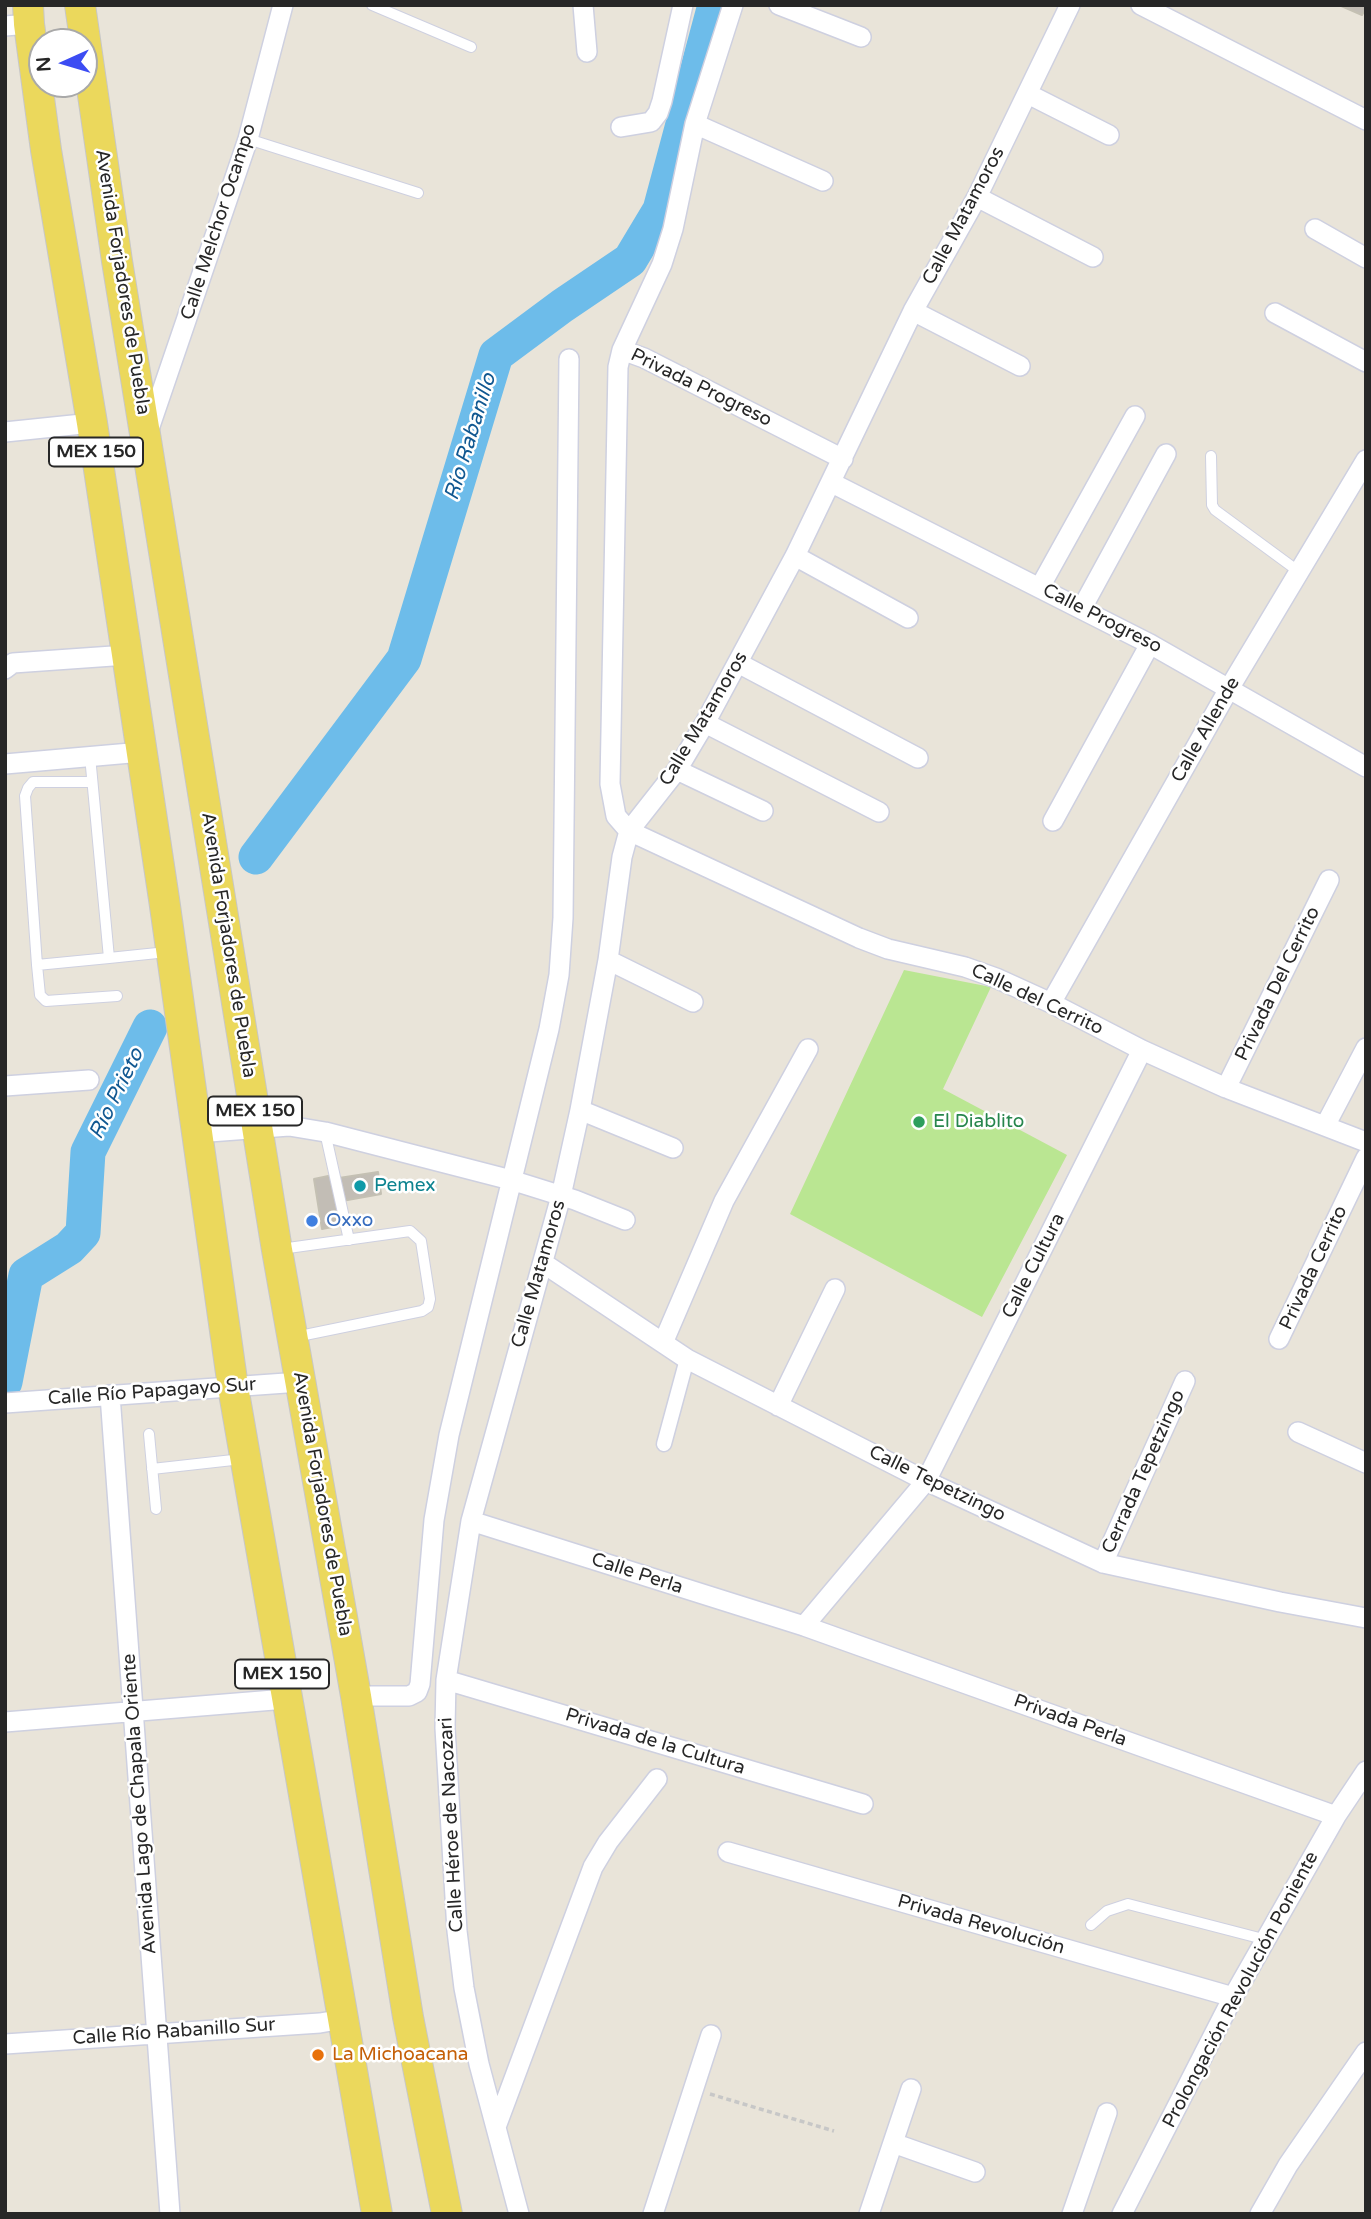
<!DOCTYPE html>
<meta charset="utf-8">
<style>
body{margin:0}
#map{position:relative;width:1371px;height:2219px;overflow:hidden;background:#e9e4d9;font-family:"Varela Round",sans-serif}
canvas{display:block}
.frame{position:absolute;inset:0;border:7px solid #272727;pointer-events:none}
.north{position:absolute;left:28px;top:28px;width:70px;height:70px;box-sizing:border-box;background:#fff;border:2px solid #a9a9a9;border-radius:50%;rotate:266deg;font-size:19px;font-weight:700;line-height:28px;text-align:center;color:#272727}
.north::after{content:'';display:block;margin:auto;width:24px;height:32px;background:#3c4cf3;clip-path:polygon(50% 0,100% 100%,50% 72%,0 100%)}
</style>
<div id="map">
<canvas width="1371" height="2219"></canvas>
<div class="frame"></div>
<div class="north">N</div>
</div>
<script>
const context = document.querySelector('canvas').getContext('2d');
context.lineJoin = 'round';
function paint(path, color) { context.fillStyle = color; context.fill(path, 'evenodd'); }
const toPath = rows => new Path2D(rows.map(r => 'M' + r).join(''));
function trace(path, color, width, dash) { context.strokeStyle = color; context.lineWidth = width; context.lineCap = dash ? 'butt' : 'round'; context.setLineDash(dash || []); context.stroke(path); }
function label(font, color, halo, rows, align = 'center') {
  context.font = font + ' "Varela Round",sans-serif'; context.lineWidth = 5; context.setLineDash([]); context.textBaseline = 'middle'; context.strokeStyle = halo; context.fillStyle = color; for (const [text, x, y, turn = 0] of rows) {
    context.save(); context.translate(x, y); context.rotate((+turn || 0) * Math.PI / 180); context.textAlign = isNaN(turn) ? turn : align; if (halo) context.strokeText(text, 0, 0); context.fillText(text, 0, 0); context.restore();
  }
}
const pitch = toPath([
 [904,970,991,987,943,1089,1067,1155,982,1317,790,1214]
]);
const river = toPath([
 [256,857,404,659,496,355,562,306,630,260,660,210,715,5],
 [5,1382,26,1275,69,1248,83,1233,88,1152,150,1027]
]);
const building = toPath([
 [1339,5,1366,5,1366,8,1362,15,1339,5],
 [378,1172,381,1194,342,1201,339,1178,378,1172],
 [333,1175,342,1225,322,1229,314,1179,333,1175]
]);
const path = toPath([
 [710,2094,834,2131]
]);
const service = toPath([
 [372,5,471,47],
 [248,139,418,193],
 [1211,456,1212,505,1215,510,1298,571],
 [90,756,109,958,167,952],
 [91,782,33,782,28,788,25,796,37,965,109,958],
 [37,965,40,995,46,1001,117,996],
 [325,1132,349,1240],
 [281,1249,410,1231,421,1241,430,1299,428,1307,422,1311,295,1337],
 [149,1434,156,1509],
 [152,1469,242,1459],
 [1091,1925,1107,1911,1128,1904,1267,1940]
]);
const pedestrian = toPath([
 [664,1444,687,1359]
]);
const minor = toPath([
 [583,5,587,52],
 [733,5,695,124,673,229,662,264,622,350,618,367,610,784,616,816,629,831,859,938,888,949,965,967,996,978,1051,1003,1142,1050,1226,1088,1366,1142],
 [779,5,861,37],
 [1141,5,1366,120],
 [5,26,29,24],
 [1028,94,1109,135],
 [695,124,823,181],
 [621,127,651,122,658,113,662,101,683,5],
 [977,197,1093,257],
 [1315,229,1366,258],
 [913,311,1020,366],
 [1275,313,1366,362],
 [622,350,644,358,843,459],
 [5,432,92,423],
 [148,432,248,139,283,5],
 [832,483,1150,644,1366,767],
 [795,556,908,618],
 [1040,587,1135,416],
 [1082,608,1166,454],
 [738,663,918,758],
 [5,669,13,663,127,655],
 [705,723,879,812],
 [5,764,142,752],
 [677,770,763,811],
 [1053,821,1150,644],
 [608,960,693,1002],
 [1051,1003,1230,687,1366,460],
 [5,1086,89,1080],
 [1226,1088,1329,880],
 [580,1110,673,1148],
 [1325,1126,1366,1048],
 [196,1133,289,1126,325,1132,511,1180,575,1200,625,1220],
 [543,1263,687,1359,926,1481,1103,1563,1280,1602,1366,1618],
 [1279,1339,1366,1158],
 [663,1343,724,1201,808,1049],
 [110,1395,170,2214],
 [5,1403,300,1382],
 [778,1406,835,1289],
 [1298,1432,1366,1463],
 [471,1521,804,1626,1336,1816],
 [1103,1563,1185,1381],
 [804,1626,926,1481,1142,1050],
 [446,1680,863,1804],
 [356,1696,409,1696,417,1692,420,1684,434,1520,449,1435,549,1029,559,975,563,918,569,359],
 [5,1722,286,1699],
 [728,1852,1233,1997],
 [5,2044,320,2023,343,2019],
 [496,2127,593,1867,608,1842,657,1779],
 [893,2143,975,2172],
 [519,2214,479,2064,464,1988,457,1931,445,1728,446,1680,471,1521,561,1196,580,1110,608,960,622,857,629,831,677,770,705,723,795,556,913,311,977,197,1070,5],
 [653,2214,711,2035],
 [869,2214,911,2089],
 [1072,2214,1107,2113],
 [1122,2214,1233,1997,1336,1816,1366,1771],
 [1260,2214,1288,2165,1366,2052]
]);
const primary = toPath([
 [28,5,29,24,46,150,92,423,164,899,233,1387,377,2214],
 [80,5,117,261,277,1250,356,1696,408,2017,447,2214]
]);
const markers = [
 [919,1122,7,"#2e9e5b"],
 [360,1186,7,"#0f9aa8"],
 [312,1221,7,"#3f7fe0"],
 [318,2055,7,"#e8710a"]
];
const shields = [
 [96,452,94],
 [255,1111,94],
 [282,1674,94]
];
const shieldNames = [
 ["MEX 150",96,452],
 ["MEX 150",255,1111],
 ["MEX 150",282,1674]
];
const streetNames = [
 ["Calle Matamoros",964,216,-62],
 ["Calle Melchor Ocampo",219,222,-72],
 ["Avenida Forjadores de Puebla",122,282,81],
 ["Privada Progreso",701,388,26],
 ["Calle Progreso",1102,619,27],
 ["Calle Matamoros",704,719,-59],
 ["Calle Allende",1206,730,-60],
 ["Avenida Forjadores de Puebla",228,945,81],
 ["Privada Del Cerrito",1278,984,-64],
 ["Calle del Cerrito",1037,1000,25],
 ["Calle Cultura",1034,1266,-63],
 ["Privada Cerrito",1314,1268,-65],
 ["Calle Matamoros",539,1274,-74],
 ["Calle Río Papagayo Sur",152,1392,-4],
 ["Cerrada Tepetzingo",1144,1472,-66],
 ["Calle Tepetzingo",937,1484,26],
 ["Avenida Forjadores de Puebla",322,1504,80],
 ["Calle Perla",637,1574,18],
 ["Privada Perla",1070,1721,20],
 ["Privada de la Cultura",655,1742,17],
 ["Avenida Lago de Chapala Oriente",140,1804,-94],
 ["Calle Héroe de Nacozari",452,1825,-93],
 ["Privada Revolución",981,1925,16],
 ["Prolongación Revolución Poniente",1241,1990,-62],
 ["Calle Río Rabanillo Sur",174,2032,-4]
];
const leisureNames = [
 ["El Diablito",933,1122]
];
const cultureNames = [
 ["Pemex",374,1186]
];
const shopNames = [
 ["Oxxo",326,1221]
];
const foodNames = [
 ["La Michoacana",332,2055]
];
const waterNames = [
 ["Río Rabanillo",471,437,-73],
 ["Río Prieto",117,1094,-64]
];
paint(pitch, '#bae692');
trace(river, '#6dbcea', 35);
paint(building, '#c2bdb5');
trace(building, '#c4c0b3', 2);
trace(service, '#ced0e0', 12);
trace(pedestrian, '#ced0e0', 17);
trace(minor, '#ced0e0', 22);
trace(primary, '#c7c7c7', 32);
trace(path, '#c7c7c7', 3.5, [5, 3.5]);
trace(service, '#fff', 10);
trace(pedestrian, '#fff', 14);
trace(minor, '#fff', 19);
trace(primary, '#ebd85c', 30);
for (const [x, y, r, color] of markers) { const dot = new Path2D(); dot.arc(x, y, r, 0, 2 * Math.PI); context.fillStyle = color; context.fill(dot); trace(dot, '#fff', 2.5); }
for (const [x, y, w] of shields) { const box = new Path2D(); box.roundRect(x - w / 2, y - 14.5, w, 29, 5); context.fillStyle = '#fff'; context.fill(box); trace(box, '#272727', 2); }
label('bold 18px', '#272727', null, shieldNames);
label('19px', '#272727', '#fff', streetNames);
label('19px', '#27864d', '#fff', leisureNames, 'left');
label('19px', '#0d838f', '#fff', cultureNames, 'left');
label('19px', '#366cbe', '#fff', shopNames, 'left');
label('19px', '#c56008', '#fff', foodNames, 'left');
label('italic 21px', '#115891', '#fff', waterNames);
</script>
